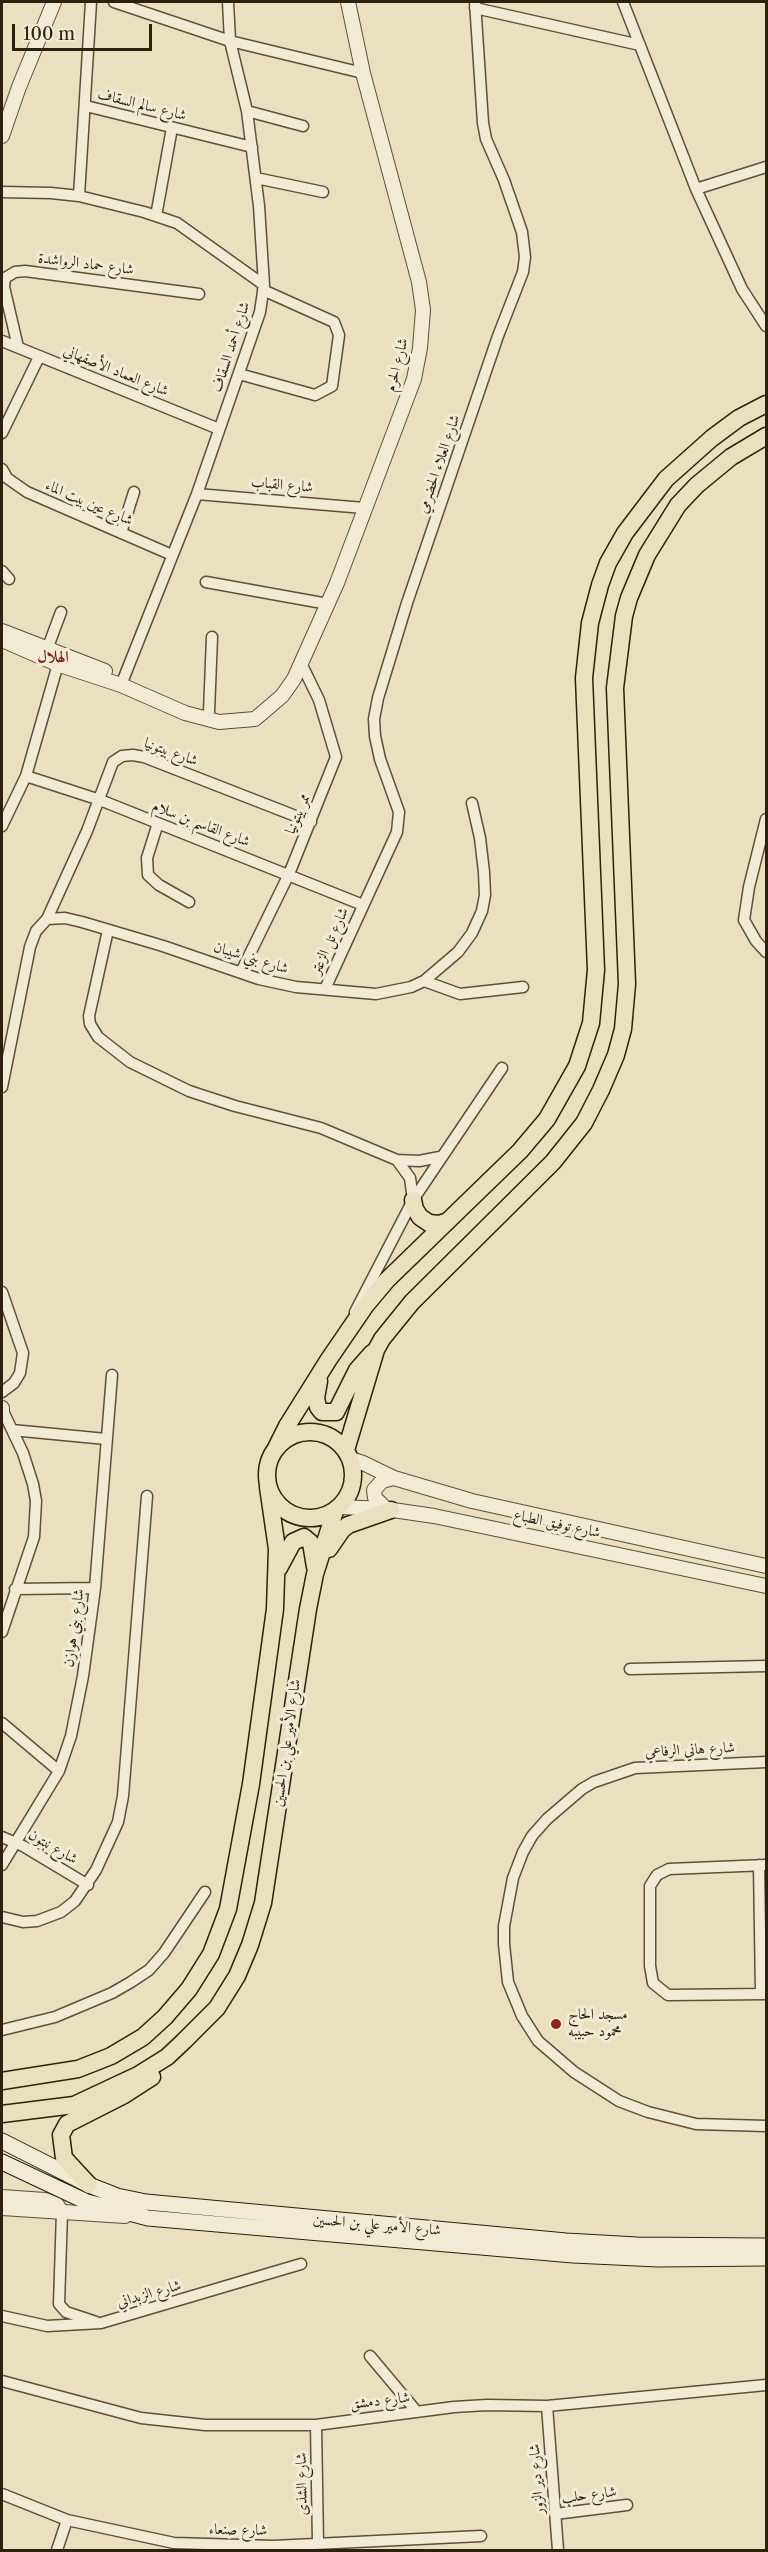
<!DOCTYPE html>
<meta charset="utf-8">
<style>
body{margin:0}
#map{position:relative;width:768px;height:2552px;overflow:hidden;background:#eae0c0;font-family:"Libre Caslon Text",serif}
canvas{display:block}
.frame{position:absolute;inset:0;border:3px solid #2e1f0f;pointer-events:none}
.scale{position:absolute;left:12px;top:24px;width:140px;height:27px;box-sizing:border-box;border:3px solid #2e1f0f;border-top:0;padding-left:8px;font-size:18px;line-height:21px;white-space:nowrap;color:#2e1f0f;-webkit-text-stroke:4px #f1ebd6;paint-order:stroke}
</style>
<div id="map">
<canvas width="768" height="2552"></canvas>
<div class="frame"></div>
<div class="scale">100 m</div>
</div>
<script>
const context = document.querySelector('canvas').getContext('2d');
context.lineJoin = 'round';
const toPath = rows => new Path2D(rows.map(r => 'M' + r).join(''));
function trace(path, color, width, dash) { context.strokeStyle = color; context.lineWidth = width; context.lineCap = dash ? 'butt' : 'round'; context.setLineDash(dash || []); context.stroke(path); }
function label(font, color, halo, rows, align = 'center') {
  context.font = font + ' "Libre Caslon Text",Amiri,serif'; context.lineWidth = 6; context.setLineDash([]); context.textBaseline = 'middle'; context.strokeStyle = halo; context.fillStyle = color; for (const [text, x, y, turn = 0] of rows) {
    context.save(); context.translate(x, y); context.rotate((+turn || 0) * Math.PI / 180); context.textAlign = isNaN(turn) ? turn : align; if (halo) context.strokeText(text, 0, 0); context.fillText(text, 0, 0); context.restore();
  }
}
const minor = toPath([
 [114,2,230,41,363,73],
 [623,2,696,189,742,289,766,326],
 [475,8,640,45],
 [86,106,252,147],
 [247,111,303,126],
 [256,178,323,192],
 [696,189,766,167],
 [2,192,51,193,79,196,91,2],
 [79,196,144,212,177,223,264,285],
 [156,216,172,128],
 [2,341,219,429],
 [18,347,4,287,5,278,15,272,25,271,199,294],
 [239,374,315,395,332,386,339,335,334,322,263,290],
 [2,433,39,357],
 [2,469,7,478,27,492,172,555],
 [197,494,364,508],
 [121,533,134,492],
 [2,571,9,579],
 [206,582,328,604],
 [45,655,61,612],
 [121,685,197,494,260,312,264,285,259,206,247,111,230,41,228,2],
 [209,712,212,637],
 [26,776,100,800,363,905],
 [766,819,749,887,744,920,756,941,766,952],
 [158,823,147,858,148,875,159,885,189,902],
 [2,826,26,776,60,657],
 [47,919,87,831,113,762,122,756,133,755,144,757,311,822],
 [108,930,89,1016,90,1024,98,1037,130,1062,189,1091,235,1106,321,1128,397,1160,410,1178,413,1200],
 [241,972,289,874,336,757,319,700,301,663],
 [424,981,460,994,523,987],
 [325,989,397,832,399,812,380,759,375,736,374,719,378,698,407,603,498,336,523,272,525,257,522,232,504,180,486,139,483,123,475,2],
 [2,1087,30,947,36,931,47,919,65,918,82,922,163,946,259,979,296,987,376,994,411,987,424,981,458,952,472,933,482,911,485,895,484,872,480,838,472,803],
 [397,1160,419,1161,440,1157],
 [2,1292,23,1353,20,1373,14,1383,2,1392],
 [355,1312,413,1200,502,1068],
 [12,1430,106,1439],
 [15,1589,95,1588],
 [2,1632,34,1537,36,1501,33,1484,23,1453,2,1409],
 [630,1669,766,1666],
 [2,1723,59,1771],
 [766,1762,635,1768,594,1782,582,1789,547,1819,532,1836,523,1852,513,1878,504,1926,504,1944,508,1982,522,2016,538,2041,574,2072,619,2101,648,2112,696,2124,766,2126],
 [2,1837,23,1846,88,1885],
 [2,1865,59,1771,71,1736,83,1676,95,1588,112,1375],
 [759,1865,761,1994],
 [766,1865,669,1869,657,1875,650,1886,650,1966,653,1983,668,1995,766,1994],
 [2,1917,23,1922,37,1921,61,1912,75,1901,96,1870,118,1822,123,1796,147,1496],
 [2,2030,55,2017,112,1993,131,1982,149,1970,164,1953,205,1892],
 [62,2212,59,2304,66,2312,96,2322],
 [2,2316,47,2326,101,2323,301,2264],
 [370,2356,417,2412],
 [2,2381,141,2418,205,2425,316,2425,454,2407,487,2405,547,2406,766,2385],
 [547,2406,558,2550],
 [316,2425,318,2543],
 [2,2494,67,2520,174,2543,273,2546,481,2536],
 [555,2514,627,2505],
 [57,2550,67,2520]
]);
const tertiary = toPath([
 [2,136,19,87,54,2],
 [2,631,105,671],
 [2,640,57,664,121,685,185,713,219,722,255,719,282,696,294,679,337,583,414,379,420,348,423,310,419,282,363,73,348,2],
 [2,1408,2,1410],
 [350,1459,363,1463,394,1478,472,1501,766,1566],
 [339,1507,386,1509,434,1516,766,1586],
 [386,1509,375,1498,374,1490,382,1481,394,1478],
 [2,2197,45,2200,57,2205,62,2212],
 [2,2208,125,2216]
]);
const secondary = toPath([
 [2,2141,89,2185,117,2196,146,2202,566,2241,637,2245,766,2246],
 [2,2162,87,2202,148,2218,573,2255,658,2259,766,2258]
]);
const primary = toPath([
 [413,1200,415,1209,420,1217,429,1223,439,1224,448,1221],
 [319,1381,316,1398,318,1407,322,1412,336,1412,357,1370,372,1353],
 '267 1475a43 43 0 1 1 86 0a43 43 0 1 1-86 0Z',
 [276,1448,287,1426,329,1359,366,1305,387,1280,520,1151,547,1119,577,1066,591,1023,596,970,584,678,590,623,600,585,608,563,625,533,666,479,712,438,739,418,766,404],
 [346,1450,376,1350,382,1339,412,1302,553,1162,584,1123,601,1090,616,1055,623,1029,627,984,615,688,624,616,629,598,647,555,678,505,697,485,731,457,766,436],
 [329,1549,342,1530,348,1525,391,1510],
 [279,1568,293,1542,304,1537,311,1543,315,1567],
 [2,2081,78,2069,111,2056,143,2037,165,2017,189,1989,211,1954,228,1909,251,1784,275,1609,277,1549,268,1487],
 [2,2114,74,2105,138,2075,167,2057,184,2041,217,2008,237,1976,250,1945,263,1903,308,1609,315,1574,335,1511],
 [89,2185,64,2158,61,2135,67,2124,124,2095,152,2077]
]);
const markers = [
 [556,2024,6,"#8f2418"]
];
const streetNames = [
 ["شارع سالم السقاف",142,105,14],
 ["شارع حماد الرواشدة",86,264,7],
 ["شارع أحمد السقاف",231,347,-72],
 ["شارع الحرم",397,365,-76],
 ["شارع العماد الأصفهاني",116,371,22],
 ["شارع العلاء الحضرمي",439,464,-71],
 ["شارع القباب",282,485,5],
 ["شارع عين بيت الماء",89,503,23],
 ["شارع بيتونيا",171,752,20],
 ["ممر بيتونيا",298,814,-67],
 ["شارع القاسم بن سلام",201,824,21],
 ["شارع تل الزعتر",330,941,-66],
 ["شارع بني شيبان",251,958,17],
 ["شارع توفيق الطباع",557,1524,12],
 ["شارع بني هوازن",74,1628,-82],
 ["شارع الأمير علي بن الحسين",287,1743,-82],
 ["شارع هاني الرفاعي",690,1750,-3],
 ["شارع نبتون",53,1847,30],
 ["شارع الأمير علي بن الحسين",377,2225,5],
 ["شارع الزبداني",149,2294,-16],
 ["شارع دمشق",380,2401,-7],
 ["شارع دير الزور",537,2479,-94],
 ["شارع الشذى",302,2484,-91],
 ["شارع حلب",589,2495,-7],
 ["شارع صنعاء",238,2530,1]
];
const poiNames = [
 ["مسجد الحاج",568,2015],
 ["محمود حبيبه",568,2032]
];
const neighbourhoodNames = [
 ["الهلال",53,657]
];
trace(minor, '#5d4f3b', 13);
trace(tertiary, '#5d4f3b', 16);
trace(secondary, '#2e1f0f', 17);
trace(primary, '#2e1f0f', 19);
trace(minor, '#f1ebd6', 10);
trace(tertiary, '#f1ebd6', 14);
trace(secondary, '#f1ebd6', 15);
trace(primary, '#eae0c0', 16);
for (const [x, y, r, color] of markers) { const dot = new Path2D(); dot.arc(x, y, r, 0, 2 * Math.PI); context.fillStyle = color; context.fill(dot); trace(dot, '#f1ebd6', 2); }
label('15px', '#2e1f0f', '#f1ebd6', streetNames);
label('15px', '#2e1f0f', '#f1ebd6', poiNames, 'left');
label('bold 16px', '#7a1f14', '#f1ebd6', neighbourhoodNames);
</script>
